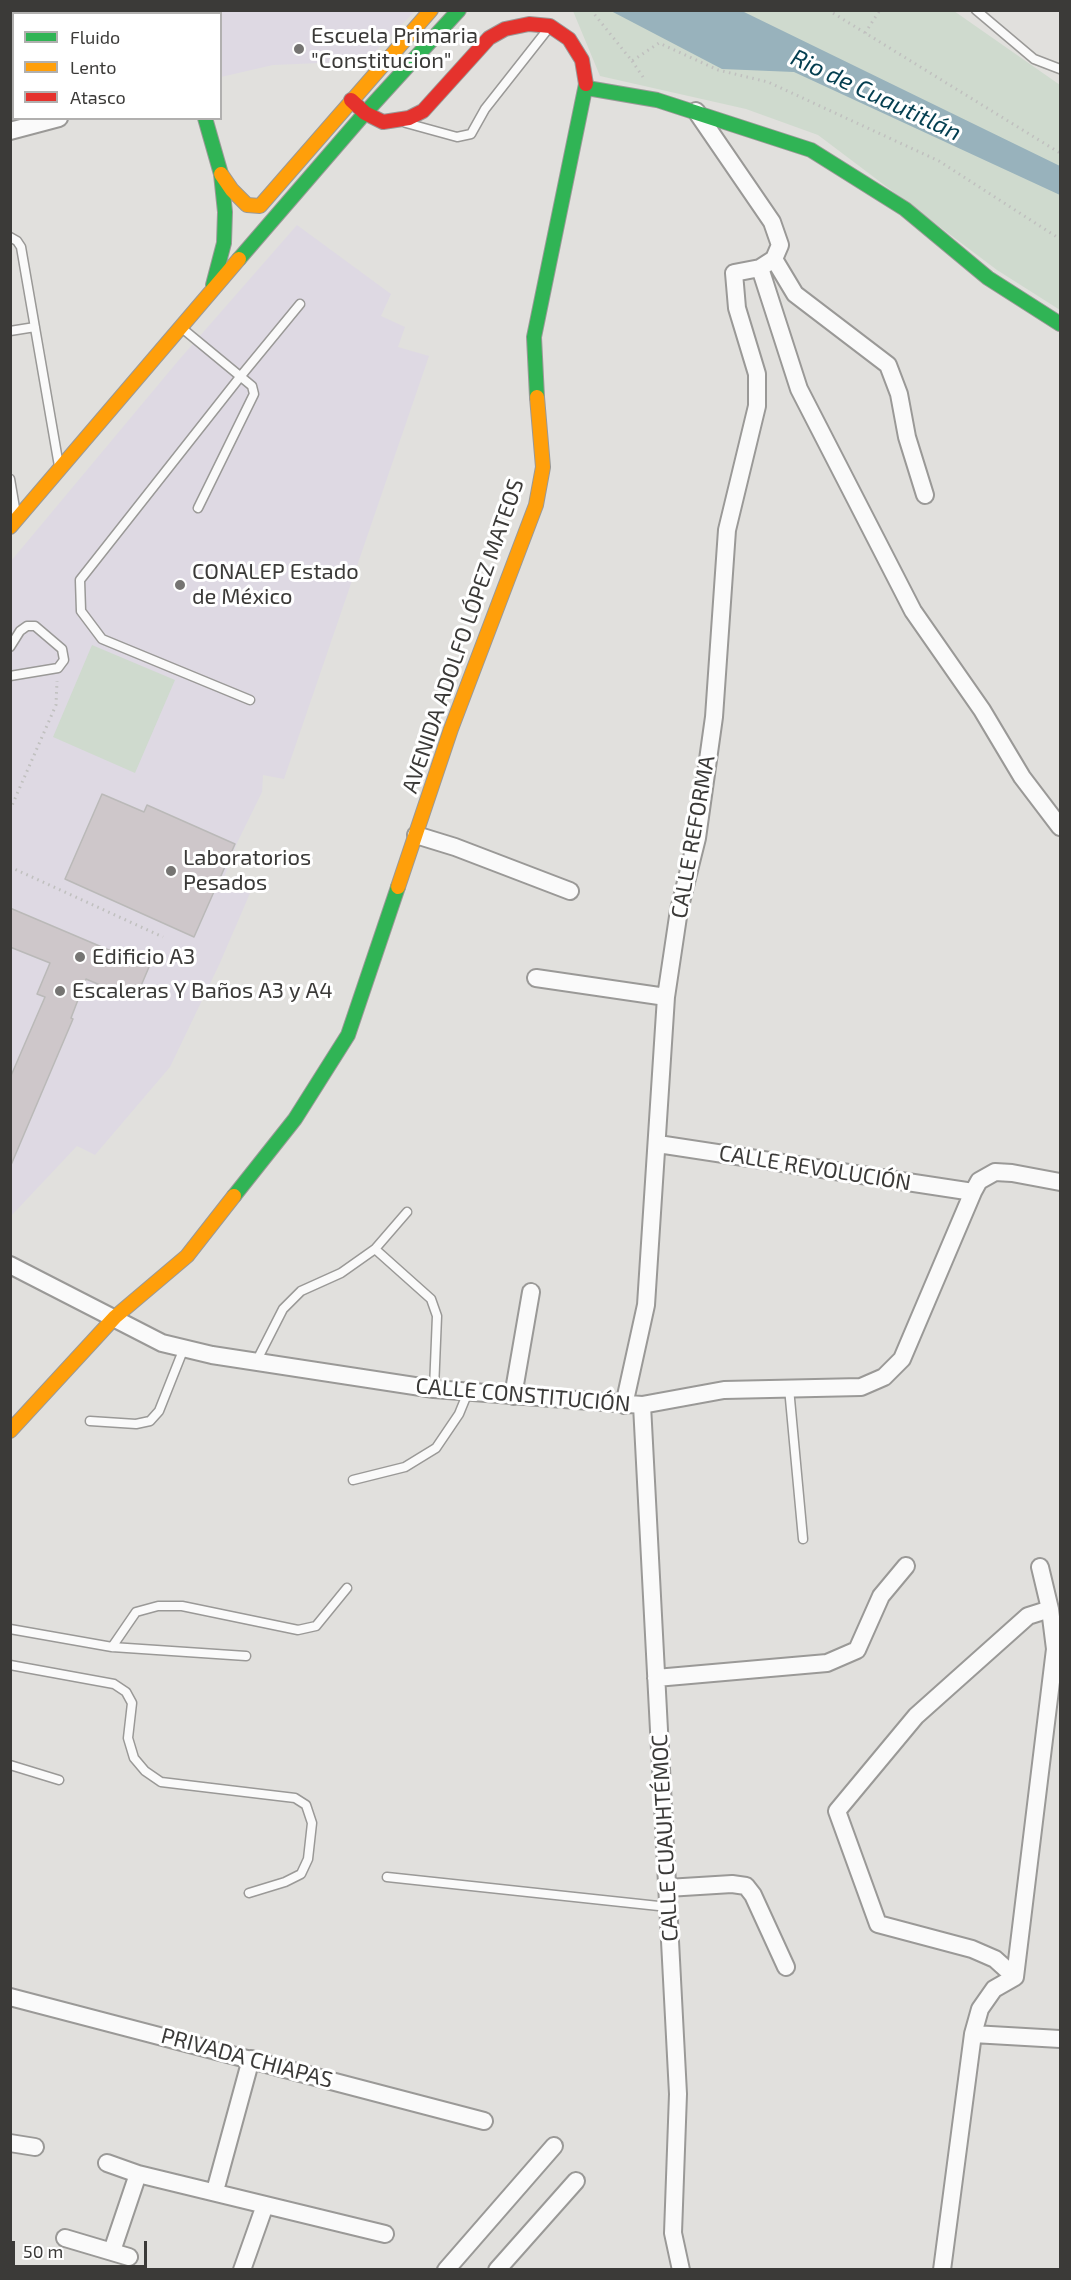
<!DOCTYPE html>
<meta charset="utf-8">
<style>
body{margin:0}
#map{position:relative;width:1071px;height:2280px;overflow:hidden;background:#e1e0dd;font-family:"Exo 2",sans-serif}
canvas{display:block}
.frame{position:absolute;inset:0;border:12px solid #3b3a38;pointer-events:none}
.legend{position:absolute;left:12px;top:12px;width:210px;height:108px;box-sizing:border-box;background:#fff;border:2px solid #b1b0af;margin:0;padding:8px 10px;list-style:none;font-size:18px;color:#3b3a38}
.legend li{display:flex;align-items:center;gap:12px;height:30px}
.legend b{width:30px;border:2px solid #b1b0af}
.scale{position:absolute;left:12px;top:2241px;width:135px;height:27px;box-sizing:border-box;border:3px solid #3b3a38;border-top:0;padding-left:8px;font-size:18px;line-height:21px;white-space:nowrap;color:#3b3a38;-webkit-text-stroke:4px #fff;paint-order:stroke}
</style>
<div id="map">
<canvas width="1071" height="2280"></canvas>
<div class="frame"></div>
<ul class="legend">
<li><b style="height:8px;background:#30b455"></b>Fluido</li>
<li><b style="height:8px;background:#ff9f0a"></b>Lento</li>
<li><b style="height:8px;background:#e5322d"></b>Atasco</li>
</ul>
<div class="scale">50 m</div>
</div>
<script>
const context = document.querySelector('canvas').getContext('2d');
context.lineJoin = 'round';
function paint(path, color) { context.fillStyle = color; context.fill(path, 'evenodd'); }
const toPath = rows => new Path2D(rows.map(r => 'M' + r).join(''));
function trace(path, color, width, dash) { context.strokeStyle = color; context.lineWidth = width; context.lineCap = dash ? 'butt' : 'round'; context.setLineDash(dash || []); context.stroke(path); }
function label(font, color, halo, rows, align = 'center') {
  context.font = font + ' "Exo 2",sans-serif'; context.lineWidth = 6; context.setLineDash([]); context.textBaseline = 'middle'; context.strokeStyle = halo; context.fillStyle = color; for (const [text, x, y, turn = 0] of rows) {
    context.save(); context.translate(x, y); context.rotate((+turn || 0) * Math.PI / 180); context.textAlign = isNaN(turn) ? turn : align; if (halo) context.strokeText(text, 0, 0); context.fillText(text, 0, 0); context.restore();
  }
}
const commercial = toPath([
 [174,11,415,11,366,61,273,65,221,77,220,14,176,13],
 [297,225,391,294,381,316,405,327,398,347,429,356,284,779,263,775,262,792,237,843,223,880,251,891,219,965,170,1067,95,1155,77,1146,11,1216,11,561,178,361]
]);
const green = toPath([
 [573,11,954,11,1060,85,1060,310,997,270,818,135,746,109,600,76],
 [92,645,175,680,135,773,53,737]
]);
const water = toPath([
 [611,11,742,11,1060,166,1060,195,794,72,722,69]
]);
const building = toPath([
 [102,794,144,812,147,805,235,844,194,937,65,879,102,794],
 [10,908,149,967,135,1000,86,979,71,1018,73,1019,11,1165,10,1078,45,997,37,994,50,963,10,947,10,908]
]);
const path = toPath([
 [591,10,632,61,659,43,718,70,768,82,939,161,1060,239],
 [828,10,1060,153],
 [865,33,880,10],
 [632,61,643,77],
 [10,810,56,705,57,681],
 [10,867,163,937],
 [10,1055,11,1055]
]);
const lane = toPath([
 [976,10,1034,59,1060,69],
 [406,123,457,137,471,134,485,109,548,29],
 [10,237,17,241,21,247,59,466],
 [183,329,252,386,254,394,198,508],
 [10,331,35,327],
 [10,479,16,514],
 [10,647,20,631,27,626,35,626,62,649,64,660,58,668,10,676],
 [250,700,102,639,81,611,80,580,240,377,300,304],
 [375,1249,431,1299,437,1316,434,1389],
 [256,1362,283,1309,301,1291,341,1273,375,1249,407,1212],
 [789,1388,803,1539],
 [90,1421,136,1424,150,1421,159,1411,184,1348],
 [353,1480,405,1467,436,1448,459,1414,468,1392],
 [10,1629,112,1647,246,1656],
 [112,1647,136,1612,158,1606,182,1606,298,1630,316,1626,347,1588],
 [10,1665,114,1684,126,1692,132,1703,128,1738,134,1758,145,1771,161,1782,295,1798,306,1805,312,1823,308,1859,301,1874,285,1882,249,1893],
 [10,1765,59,1780],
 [387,1877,668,1907]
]);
const street = toPath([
 [31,10,32,14],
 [10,131,59,118],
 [774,259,795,294,888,365,899,394,907,437,925,495],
 [760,268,799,389,913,611,982,710,1022,777,1060,827],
 [416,835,455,847,570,891],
 [536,978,666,997],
 [658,1144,973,1192],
 [10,1265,162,1343,212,1355,434,1389,642,1405,724,1390,861,1387,884,1377,902,1359,973,1192,979,1181,995,1172,1012,1173,1060,1182],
 [513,1396,531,1292],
 [624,1405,646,1305,666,997,679,910,697,838,714,717,727,530,757,406,757,374,737,308,734,273,760,268,774,259,780,245,772,222,696,111],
 [642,1405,678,2094,673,2233,681,2270],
 [656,1678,827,1663,857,1650,881,1596,906,1566],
 [667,1888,732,1884,746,1886,753,1895,786,1967],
 [1015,1977,995,1959,972,1949,878,1924,837,1811,916,1716,1028,1616,1050,1609],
 [1015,1977,1055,1649,1050,1609,1040,1567],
 [10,1997,484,2121],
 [973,2034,1060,2039],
 [10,2143,35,2147],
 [107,2163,138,2174,385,2234],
 [215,2191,251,2059],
 [65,2238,129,2257],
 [112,2251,138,2174],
 [242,2270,265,2205],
 [446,2270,554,2146],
 [497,2270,576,2181],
 [942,2270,973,2034,980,2009,994,1989,1015,1977]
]);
const fast = toPath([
 [587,88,657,100,811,150,905,209,988,278,1060,324],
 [205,118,221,174,225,212,224,243,213,285],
 [239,259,365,113,459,10],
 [537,397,534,337,586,84],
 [234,1196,295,1119,348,1035,398,887]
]);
const slow = toPath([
 [221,174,232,190,247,205,260,206,431,10],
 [10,527,239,259],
 [398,887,451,729,536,505,543,467,537,397],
 [10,1431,115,1317,187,1256,234,1196]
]);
const jam = toPath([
 [166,10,167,14],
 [351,100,365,113,383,122,409,118,423,111,489,38,505,29,529,24,550,26,569,39,582,60,586,84]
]);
const markers = [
 [299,49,6,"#757472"],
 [180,585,6,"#757472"],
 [171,871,6,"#757472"],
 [80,957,6,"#757472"],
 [60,991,6,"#757472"]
];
const poiNames = [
 ["Escuela Primaria",311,36],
 ["\"Constitucion\"",311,61],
 ["CONALEP Estado",192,572],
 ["de México",192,597],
 ["Laboratorios",183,858],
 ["Pesados",183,883],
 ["Edificio A3",92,957],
 ["Escaleras Y Baños A3 y A4",72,991]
];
const streetNames = [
 ["AVENIDA ADOLFO LÓPEZ MATEOS",463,636,-71],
 ["CALLE REFORMA",693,837,-80],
 ["CALLE REVOLUCIÓN",815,1168,9],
 ["CALLE CONSTITUCIÓN",523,1395,5],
 ["CALLE CUAUHTÉMOC",665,1838,-93],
 ["PRIVADA CHIAPAS",247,2058,15]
];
const waterNames = [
 ["Rio de Cuautitlán",876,95,25]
];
paint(commercial, '#ded9e3');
paint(green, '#cfdace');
paint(water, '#98b2bc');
paint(building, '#cec7ca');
trace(building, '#bab9b8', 1.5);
trace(lane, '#9a9997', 11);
trace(street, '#9a9997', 20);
trace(fast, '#9a9997', 16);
trace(slow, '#9a9997', 16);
trace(jam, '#9a9997', 16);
trace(path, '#c0c0bf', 3, [1.5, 4.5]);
trace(lane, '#fafafa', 8);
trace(street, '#fafafa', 16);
trace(fast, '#30b455', 14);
trace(slow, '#ff9f0a', 14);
trace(jam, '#e5322d', 14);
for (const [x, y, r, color] of markers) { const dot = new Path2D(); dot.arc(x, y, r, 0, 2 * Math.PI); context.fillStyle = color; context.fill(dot); trace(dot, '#fff', 2); }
label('22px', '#3b3a38', '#fff', poiNames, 'left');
label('22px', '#3b3a38', '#fff', streetNames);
label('italic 24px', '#033e50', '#fff', waterNames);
</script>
